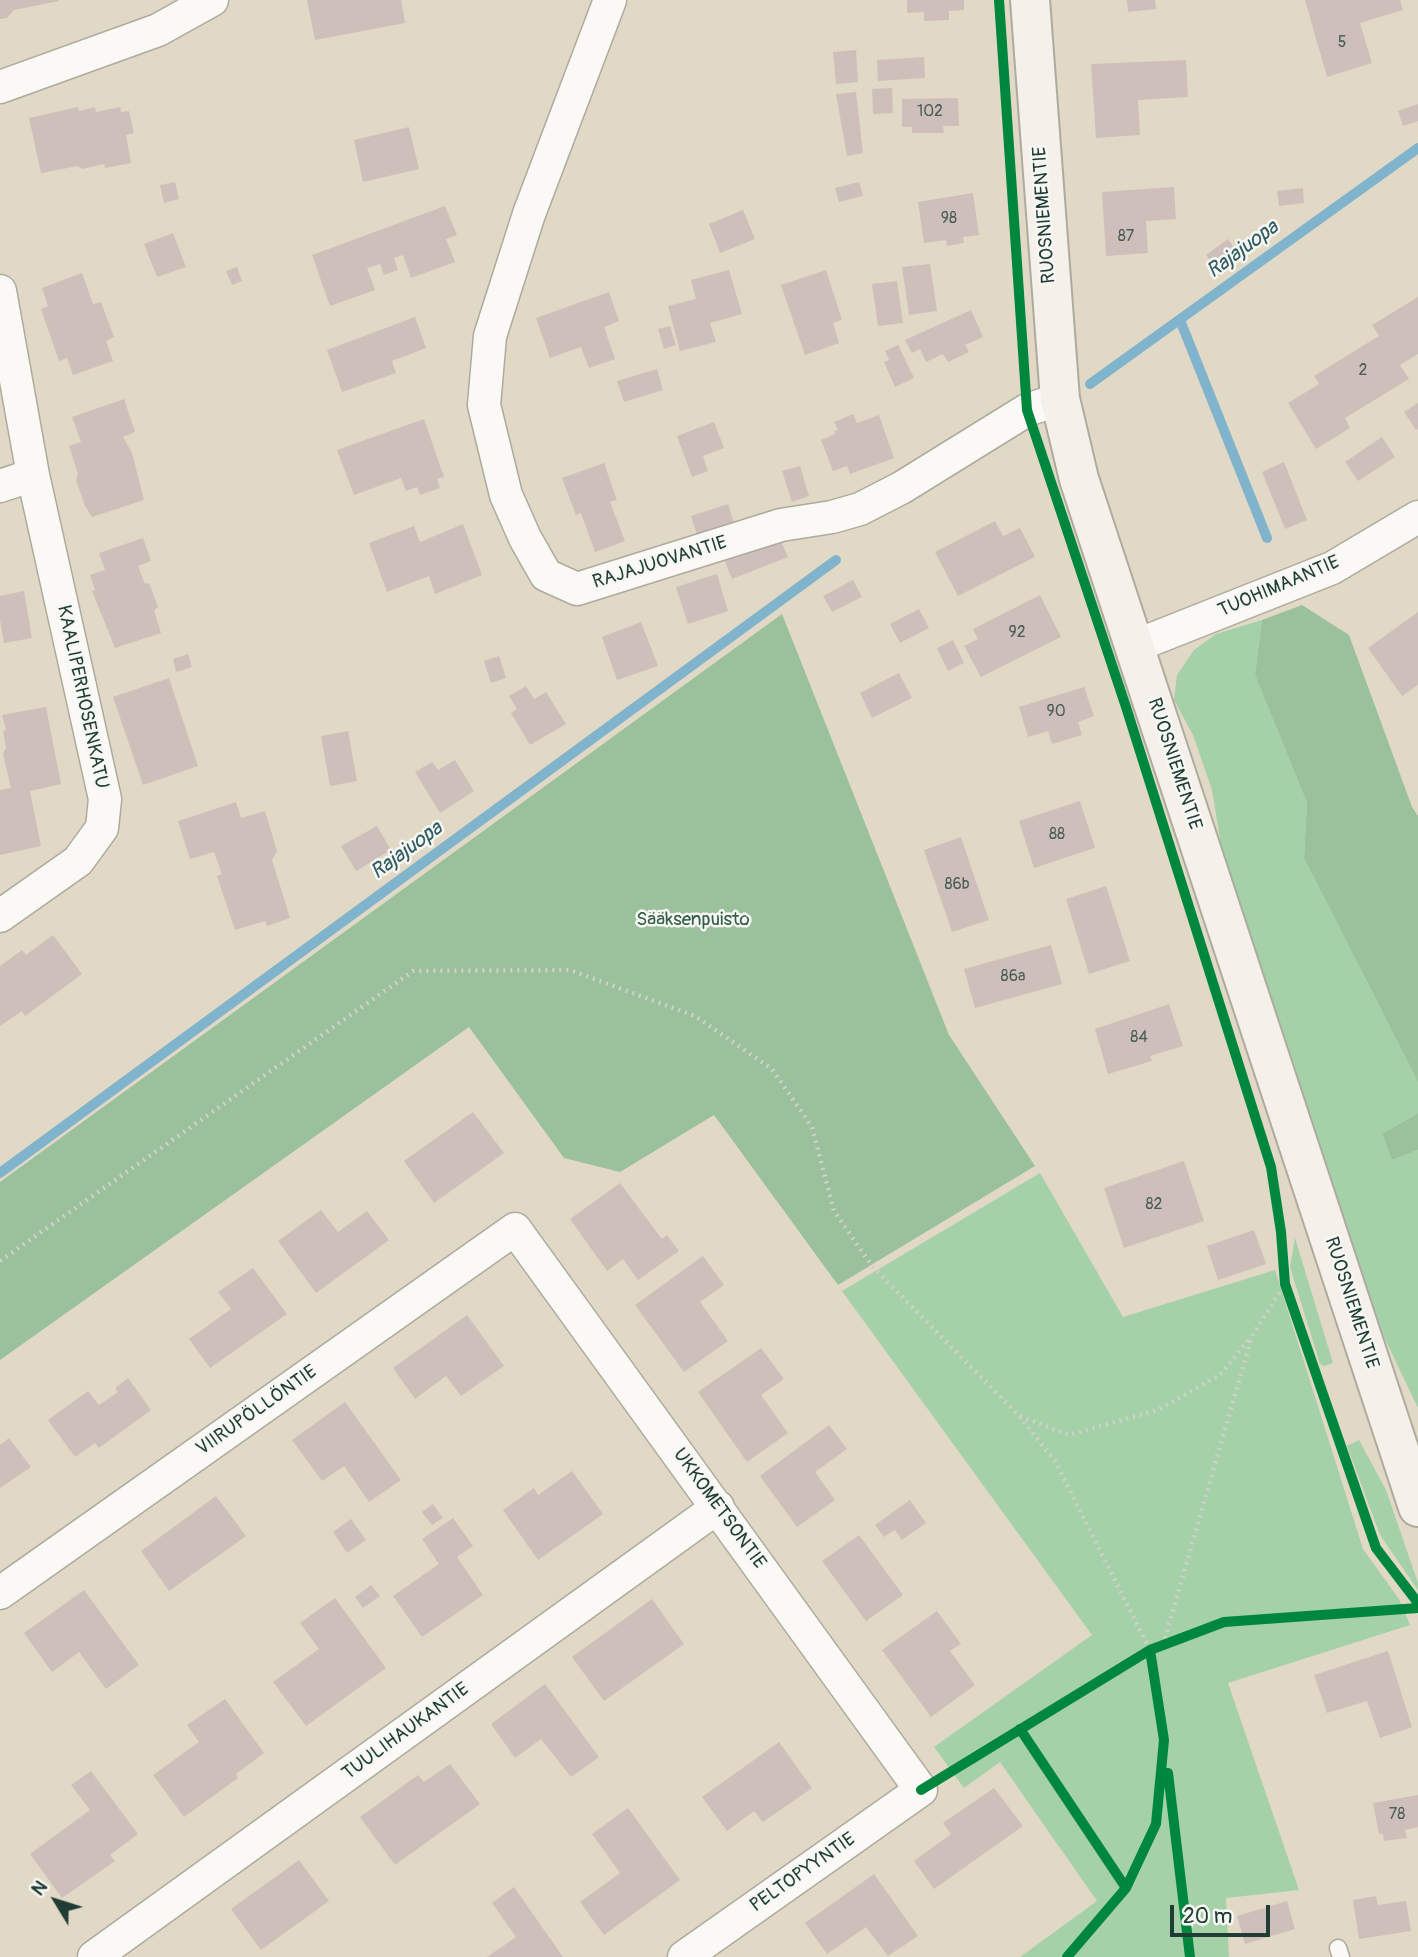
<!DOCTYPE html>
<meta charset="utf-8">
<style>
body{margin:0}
#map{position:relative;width:1418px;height:1957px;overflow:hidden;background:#e1d8c6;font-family:Pangolin,sans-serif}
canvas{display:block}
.north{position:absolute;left:21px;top:1866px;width:70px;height:70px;-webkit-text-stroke:5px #f6f6f2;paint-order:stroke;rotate:308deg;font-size:19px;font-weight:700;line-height:28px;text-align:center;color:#1f3d34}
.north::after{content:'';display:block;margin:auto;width:24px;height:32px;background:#1f3d34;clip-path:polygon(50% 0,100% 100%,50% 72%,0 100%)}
.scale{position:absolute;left:1170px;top:1905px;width:100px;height:32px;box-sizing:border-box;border:4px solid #1f3d34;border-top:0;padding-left:9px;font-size:21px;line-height:24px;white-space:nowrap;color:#1f3d34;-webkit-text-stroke:5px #f6f6f2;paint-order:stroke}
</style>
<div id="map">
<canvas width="1418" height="1957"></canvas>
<div class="north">N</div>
<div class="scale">20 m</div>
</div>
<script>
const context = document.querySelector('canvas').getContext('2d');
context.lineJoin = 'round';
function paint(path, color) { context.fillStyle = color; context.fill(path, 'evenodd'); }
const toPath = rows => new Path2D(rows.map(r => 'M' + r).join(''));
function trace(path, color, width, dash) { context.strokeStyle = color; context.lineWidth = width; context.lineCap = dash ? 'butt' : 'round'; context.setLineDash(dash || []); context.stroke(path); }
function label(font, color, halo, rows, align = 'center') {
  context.font = font + ' Pangolin,sans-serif'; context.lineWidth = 5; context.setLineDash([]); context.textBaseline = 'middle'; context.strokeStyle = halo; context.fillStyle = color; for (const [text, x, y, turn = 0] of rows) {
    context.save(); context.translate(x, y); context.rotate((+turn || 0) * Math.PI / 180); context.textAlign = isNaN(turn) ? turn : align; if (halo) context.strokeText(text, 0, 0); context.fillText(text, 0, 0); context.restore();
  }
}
const green = toPath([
 [1262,620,1255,675,1307,803,1304,858,1418,1082,1418,1113,1382,1134,1392,1160,1418,1150,1418,1408,1384,1337,1225,870,1212,790,1193,735,1174,700,1177,675,1194,650,1216,634],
 [1040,1173,1123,1317,1275,1270,1363,1549,1399,1599,1410,1625,1228,1683,1299,1890,1226,1898,1229,1957,1020,1957,1097,1901,1000,1762,964,1788,934,1747,1092,1635,842,1291],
 [1295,1238,1333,1363,1324,1366,1320,1364,1290,1267],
 [1359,1440,1386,1490,1418,1583,1418,1590,1380,1535,1347,1446]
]);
const forest = toPath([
 [1302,605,1349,635,1412,807,1418,816,1418,1082,1304,858,1307,803,1255,675,1262,620],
 [782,614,949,1035,1035,1166,838,1285,714,1115,620,1172,564,1158,469,1027,0,1360,0,1182],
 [1418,1113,1418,1150,1392,1160,1382,1134]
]);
const stream = toPath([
 [1180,320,1267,538],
 [1090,384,1418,148],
 [0,1173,836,560]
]);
const building = toPath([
 [0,0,59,0,59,1,14,10,7,18,0,19],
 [307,0,401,0,405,23,315,40],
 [907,0,964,0,964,10,949,11,949,20,924,21,924,12,907,13],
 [1127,0,1155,0,1156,9,1128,12],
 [1305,0,1400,0,1403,10,1360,23,1372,63,1327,77],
 [856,50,858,82,836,84,833,52],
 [924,57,925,78,878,81,877,60],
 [1186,60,1188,97,1138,100,1140,135,1096,138,1091,64],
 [892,88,893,113,873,114,872,89],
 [856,92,863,153,847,156,836,94],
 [958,98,959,126,943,126,944,133,912,133,912,127,902,127,902,99],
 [1418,104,1418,121,1403,126,1398,111],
 [78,107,79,111,95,107,96,112,120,107,121,112,129,111,134,133,126,135,131,163,105,168,104,164,82,169,78,166,41,173,29,118],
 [409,127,419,169,363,182,354,140],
 [175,182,179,199,164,203,160,185],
 [859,182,863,196,839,202,835,188],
 [1174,187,1176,219,1146,221,1148,253,1106,256,1102,192],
 [1303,188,1304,203,1279,206,1277,191],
 [973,193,979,235,963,237,964,243,947,246,946,240,924,243,918,202],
 [445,206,457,235,446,239,455,262,411,278,403,255,394,258,398,270,384,275,380,264,367,268,375,290,330,306,312,255],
 [743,210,755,239,720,253,709,224],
 [173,233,186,267,157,277,144,244],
 [1228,239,1238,254,1216,269,1206,255],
 [930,264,937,311,909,315,902,267],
 [237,267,242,281,232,285,226,271],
 [729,270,742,314,710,323,716,342,680,351,668,306,696,299,691,280],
 [826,270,842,320,833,323,839,343,805,355,781,285],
 [82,273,93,304,101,302,114,337,106,341,113,361,73,375,67,358,59,361,41,309,48,306,42,288],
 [897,281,903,323,878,326,872,284],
 [609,292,619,321,604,327,615,359,589,368,581,347,550,358,536,318],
 [1418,297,1418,354,1400,365,1409,379,1345,418,1350,428,1316,449,1288,403,1319,384,1314,376,1379,336,1372,325],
 [971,310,983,337,965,345,969,352,948,362,943,354,926,362,920,349,912,353,905,340],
 [415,317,426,348,392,361,396,373,342,392,327,350],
 [670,326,676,345,664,349,658,329],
 [898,345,914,378,895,387,884,362,889,360,885,351],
 [657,369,663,390,624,402,617,381],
 [124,399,135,432,123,437,132,453,144,500,92,517,85,506,76,480,78,474,69,446,81,442,72,417],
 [1418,403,1418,429,1416,430,1404,412],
 [853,414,857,423,879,415,894,458,850,474,847,466,833,471,821,440,835,434,834,431,838,430,834,422],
 [424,419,444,477,437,479,440,488,420,495,417,487,406,491,401,478,354,495,337,450],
 [714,422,724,448,703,456,708,471,692,477,677,436],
 [1382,437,1395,457,1358,481,1345,462],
 [1284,462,1307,520,1285,529,1262,472],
 [604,463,617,500,610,502,625,541,595,552,581,513,576,515,562,478],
 [800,466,809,496,792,502,782,471],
 [728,504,735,526,698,538,691,516],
 [995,521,1003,536,1020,528,1035,557,958,596,935,552],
 [463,524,482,575,435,594,429,576,387,592,369,543,414,526,420,542],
 [779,537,788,557,732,579,724,559],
 [143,538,151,561,138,566,145,584,149,583,158,607,154,610,161,633,115,648,92,591,95,590,90,575,105,570,99,553],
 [717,574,728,611,688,624,676,587],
 [853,580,862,597,832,612,823,596],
 [24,591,32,638,4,643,0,620,0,596],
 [1040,595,1061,637,981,677,964,646,978,639,973,629],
 [919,609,929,628,900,643,890,624],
 [1418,612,1418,685,1402,696,1368,648],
 [641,622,658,666,617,680,602,637],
 [953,640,964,663,948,671,937,648],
 [188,654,192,667,176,672,173,659],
 [499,656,506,678,491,683,484,661],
 [899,673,912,698,872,718,860,693],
 [169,678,198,766,143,785,113,697],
 [526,686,534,699,546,692,566,724,530,745,511,713,517,709,509,696],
 [1084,687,1094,716,1078,722,1082,735,1052,744,1048,731,1028,737,1019,707],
 [46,707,61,784,30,791,41,846,0,855,0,790,11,788,3,754,6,748,3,731,6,730,2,715],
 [348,731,357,781,330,786,321,736],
 [455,760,474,791,440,813,415,772,432,762,438,770],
 [1080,801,1095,848,1034,868,1019,821],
 [236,802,241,818,265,811,277,851,272,860,290,918,267,926,265,921,235,930,217,876,222,874,214,852,190,859,178,821],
 [377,826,391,850,356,871,341,846],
 [961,837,989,920,952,932,924,850],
 [1106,886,1130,961,1089,974,1066,899],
 [53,935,82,974,25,1016,22,1011,0,1026,0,966,22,950,26,955],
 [1051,945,1062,984,975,1008,964,969],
 [1169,1004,1183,1046,1150,1056,1152,1061,1108,1074,1095,1029],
 [473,1112,504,1153,434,1203,404,1161],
 [1184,1161,1204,1221,1124,1248,1104,1188],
 [620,1183,662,1239,667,1235,679,1251,638,1280,623,1259,607,1271,570,1219],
 [321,1210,338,1232,367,1211,389,1240,316,1293,278,1241],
 [1254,1230,1266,1264,1218,1280,1207,1246],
 [703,1256,724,1285,700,1302,728,1341,684,1372,635,1305],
 [253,1268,287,1314,210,1368,189,1339,231,1309,218,1292],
 [467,1315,504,1366,461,1396,446,1376,415,1399,393,1368],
 [761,1348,784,1379,761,1395,788,1433,747,1462,698,1392],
 [128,1378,151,1410,99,1448,95,1443,75,1457,48,1420,88,1391,99,1405,118,1392,115,1388],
 [345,1402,401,1480,369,1502,344,1466,322,1481,292,1440],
 [829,1425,847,1449,815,1472,835,1500,797,1527,760,1476],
 [9,1438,31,1467,0,1488,0,1445],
 [572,1471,603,1514,538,1560,503,1510,534,1488,538,1495],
 [216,1496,246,1536,169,1591,141,1551],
 [910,1500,926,1523,902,1540,895,1530,884,1537,875,1525],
 [433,1504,443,1518,432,1525,422,1512],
 [453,1518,473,1546,457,1557,483,1595,422,1637,393,1596,439,1564,422,1539],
 [351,1519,366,1540,347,1553,333,1532],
 [859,1535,903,1595,866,1621,822,1561],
 [371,1585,380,1596,363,1608,355,1597],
 [84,1590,139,1665,106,1689,79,1652,52,1672,24,1633],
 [335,1598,386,1668,306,1726,273,1682,319,1649,300,1623],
 [652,1599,684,1644,604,1701,572,1657],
 [937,1611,961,1644,950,1651,975,1685,931,1717,882,1650],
 [1388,1651,1412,1727,1380,1738,1367,1701,1327,1713,1314,1675],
 [545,1684,599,1757,571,1777,541,1739,515,1758,491,1724],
 [225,1699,264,1753,236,1774,238,1778,184,1817,153,1775,199,1742,187,1725],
 [779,1742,812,1788,763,1822,754,1811,727,1831,702,1797],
 [450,1764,480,1804,395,1865,360,1817,418,1775,424,1782],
 [91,1771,138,1834,110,1855,115,1861,62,1898,30,1854,90,1810,71,1785],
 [994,1788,1023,1826,934,1889,914,1861,951,1834,943,1823],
 [1418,1795,1418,1827,1405,1830,1407,1838,1384,1841,1383,1834,1379,1834,1373,1803],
 [628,1808,680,1880,604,1935,580,1902,620,1873,592,1834],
 [299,1860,329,1901,261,1950,231,1909],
 [874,1874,918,1936,888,1956,866,1927,827,1954,805,1923],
 [514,1887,563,1957,487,1957,516,1937,492,1903],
 [1376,1896,1378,1905,1406,1901,1411,1931,1359,1939,1353,1900],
 [1287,1901,1295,1929,1245,1944,1237,1916]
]);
const path = toPath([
 [0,1261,413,971,570,970,695,1016,772,1069,812,1127,834,1211,872,1266,1019,1416,1055,1461,1150,1650],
 [1020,1416,1069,1435,1158,1410,1220,1375,1250,1338],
 [1163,1645,1252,1336,1285,1284]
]);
const lane = toPath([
 [1338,1948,1341,1957]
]);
const street = toPath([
 [610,0,529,214,490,336,484,405,506,495,525,538,546,575,577,589,781,525,832,517,860,509,901,488,1027,410,1060,399],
 [0,87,158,30,212,0],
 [0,291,33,475,0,486],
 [1135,646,1332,568,1418,517],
 [0,916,78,861,102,828,105,799,33,475],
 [0,1593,515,1229,921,1790,684,1957],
 [94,1957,718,1507]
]);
const secondary = toPath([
 [1030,0,1060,399,1079,479,1418,1507]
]);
const cycleway = toPath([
 [999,0,1027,410,1126,707,1271,1167,1281,1232,1285,1284,1376,1548,1418,1603],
 [1020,1729,1126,1888],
 [1168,1773,1190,1957],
 [921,1790,1150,1650,1224,1622,1418,1608],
 [1067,1957,1126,1888,1156,1824,1164,1740,1150,1650]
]);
const numberNames = [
 ["5",1342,43],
 ["102",930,112],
 ["98",949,219],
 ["87",1126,237],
 ["2",1363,371],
 ["92",1017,633],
 ["90",1056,712],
 ["88",1057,835],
 ["86b",957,885],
 ["86a",1013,977],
 ["84",1139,1038],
 ["82",1154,1205],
 ["78",1397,1815]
];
const streetNames = [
 ["RUOSNIEMENTIE",1045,215,-94],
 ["RAJAJUOVANTIE",660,563,-17],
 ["TUOHIMAANTIE",1279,587,-23],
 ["KAALIPERHOSENKATU",82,697,78],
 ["RUOSNIEMENTIE",1174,764,72],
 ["RUOSNIEMENTIE",1351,1303,72],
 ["VIIRUPÖLLÖNTIE",257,1411,-35],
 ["UKKOMETSONTIE",719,1509,54],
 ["TUULIHAUKANTIE",406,1732,-36],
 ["PELTOPYYNTIE",803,1873,-35]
];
const parkNames = [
 ["Sääksenpuisto",693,920]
];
const waterNames = [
 ["Rajajuopa",1243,250,-36],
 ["Rajajuopa",407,851,-36]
];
paint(green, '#a5d1a8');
paint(forest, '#9ac19c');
trace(stream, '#80b4cd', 10);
paint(building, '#cfbfbb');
trace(lane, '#adaa9e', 19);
trace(street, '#adaa9e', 35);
trace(secondary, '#adaa9e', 42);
trace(path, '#d1d0cb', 4.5, [2, 5]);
trace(lane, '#faf9f6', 16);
trace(street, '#faf9f6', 32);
trace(secondary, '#f5f0e9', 38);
trace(cycleway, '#00873e', 10);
label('16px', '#4b5e56', null, numberNames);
label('19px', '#1f3d34', '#f6f6f2', streetNames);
label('19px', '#34604b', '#f6f6f2', parkNames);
label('italic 21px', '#305c63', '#f6f6f2', waterNames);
</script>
